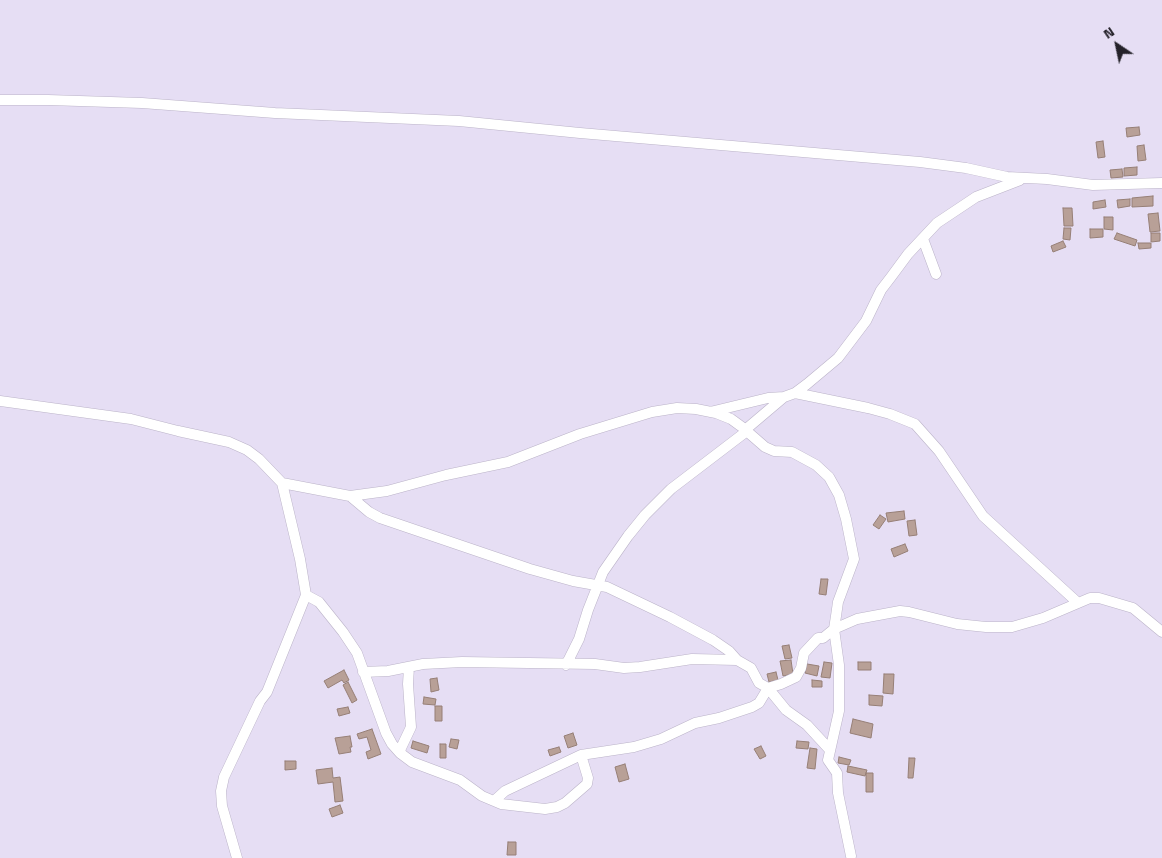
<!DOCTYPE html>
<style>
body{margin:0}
#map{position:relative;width:1162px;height:858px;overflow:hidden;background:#e6def4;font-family:"Titillium Web",sans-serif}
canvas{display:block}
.north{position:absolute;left:1092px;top:20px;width:50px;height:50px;-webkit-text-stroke:4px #e6def4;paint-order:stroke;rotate:326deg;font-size:14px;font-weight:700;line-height:20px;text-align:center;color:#25222a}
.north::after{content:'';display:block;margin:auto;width:18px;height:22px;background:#25222a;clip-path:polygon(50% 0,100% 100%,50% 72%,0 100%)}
</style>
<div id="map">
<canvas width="1162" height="858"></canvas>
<div class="north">N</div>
</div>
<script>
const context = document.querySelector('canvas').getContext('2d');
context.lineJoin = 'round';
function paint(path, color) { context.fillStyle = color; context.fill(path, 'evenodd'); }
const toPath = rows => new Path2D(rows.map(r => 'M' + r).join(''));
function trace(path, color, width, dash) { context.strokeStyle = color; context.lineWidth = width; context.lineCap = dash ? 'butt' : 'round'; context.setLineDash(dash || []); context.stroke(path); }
const building = toPath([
 [1139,127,1140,135,1127,137,1126,128,1139,127],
 [1103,141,1105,157,1098,158,1096,142,1103,141],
 [1144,145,1146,160,1138,161,1137,146,1144,145],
 [1137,167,1137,175,1124,176,1124,168,1137,167],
 [1122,169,1123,177,1111,178,1110,170,1122,169],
 [1153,196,1153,206,1132,207,1132,198,1153,196],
 [1130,199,1130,206,1118,208,1117,200,1130,199],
 [1105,200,1106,207,1093,209,1093,202,1105,200],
 [1063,208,1072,208,1073,226,1064,226,1063,208],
 [1158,213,1160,231,1150,232,1148,214,1158,213],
 [1104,217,1113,217,1113,230,1104,229,1104,217],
 [1064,228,1071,228,1070,240,1063,239,1064,228],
 [1090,229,1103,229,1103,237,1090,238,1090,229],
 [1117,233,1137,240,1135,246,1114,239,1117,233],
 [1151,233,1160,233,1160,241,1151,242,1151,233],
 [1063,241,1066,247,1053,252,1051,246,1063,241],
 [1138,243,1151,243,1151,248,1139,249,1138,243],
 [904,511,905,519,888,522,886,513,904,511],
 [880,515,886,519,879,529,873,525,880,515],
 [915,520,917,535,909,536,907,521,915,520],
 [905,544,908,551,894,557,891,549,905,544],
 [821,579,828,579,826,595,819,594,821,579],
 [789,645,792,658,785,659,782,646,789,645],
 [791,660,793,674,783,676,780,661,791,660],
 [824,662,832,663,830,678,821,677,824,662],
 [858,662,871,662,871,670,858,670,858,662],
 [807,664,819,666,817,676,805,673,807,664],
 [344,670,349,680,344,683,342,680,328,688,324,681,344,670],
 [776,672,778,680,769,682,767,674,776,672],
 [884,674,894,674,893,694,883,693,884,674],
 [437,678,439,690,431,692,430,679,437,678],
 [812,680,822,681,822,687,812,687,812,680],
 [348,682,357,700,352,703,343,685,348,682],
 [869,695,883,696,882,706,869,705,869,695],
 [424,697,436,699,435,705,423,704,424,697],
 [435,706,442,706,442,721,435,721,435,706],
 [348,707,350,713,339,716,337,709,348,707],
 [853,719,873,724,871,738,850,733,853,719],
 [372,729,381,754,368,759,366,752,371,750,367,737,359,739,357,734,372,729],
 [573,733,577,745,568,748,564,736,573,733],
 [350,736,352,747,350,747,351,752,339,754,335,738,350,736],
 [451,739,459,740,457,749,449,747,451,739],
 [413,741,429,746,427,753,411,748,413,741],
 [797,741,809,742,808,749,796,748,797,741],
 [440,744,446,744,446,758,440,758,440,744],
 [761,746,766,756,760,759,754,749,761,746],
 [559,747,561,752,550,756,548,750,559,747],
 [810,748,817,749,815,769,807,768,810,748],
 [839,757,851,760,849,765,838,763,839,757],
 [909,758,915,758,913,778,908,778,909,758],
 [285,761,296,761,296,769,285,770,285,761],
 [625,764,629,779,619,782,615,767,625,764],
 [848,766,867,770,865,776,847,772,848,766],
 [332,768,333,778,340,777,343,801,335,802,333,782,318,784,316,770,332,768],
 [866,773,873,773,873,792,866,792,866,773],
 [340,805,343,813,332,817,329,809,340,805],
 [508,842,516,842,516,855,507,855,508,842]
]);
const minor = toPath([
 [0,100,48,100,142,103,275,113,459,121,580,133,920,162,966,168,1007,177,1047,179,1093,185,1162,183],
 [923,239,936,274],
 [795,393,868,408,890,414,915,424,939,451,983,516,1077,602],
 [0,401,131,419,178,431,229,442,247,450,259,459,282,483,300,559,306,595,267,692,260,701,224,777,221,791,222,806,237,858],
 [710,412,768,398,784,397,795,393,807,384,838,358,866,321,881,290,891,277,908,254,937,223,976,197,1020,180],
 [745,430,784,397],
 [282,483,350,496,387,491,446,475,508,462,580,434,652,412,677,408,696,409,716,413,731,419,742,427,765,447,774,451,792,452,816,465,829,477,839,495,846,519,854,559,838,602,836,616,834,629,839,665,839,711,828,760,837,773,838,793,851,856],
 [350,496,369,512,380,518,530,569,573,581,607,587,670,617,713,640,729,651,737,660,751,668,759,683,768,688,786,710,807,725,830,750],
 [306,595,319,602,343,632,357,653,386,733,392,744,400,753,412,762,460,780,482,796,501,804,545,809,557,807,565,803,587,784,588,778,581,755],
 [566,665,579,639,588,610,603,572,628,536,645,515,671,489,747,431],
 [363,672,388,671,423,664,462,662,595,664,624,668,640,667,692,659,737,660],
 [400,753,401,748,411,727,408,684,409,667],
 [494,801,505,791,581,755,634,747,661,739,695,723,719,718,752,707,759,703,768,688,781,684,796,677,801,668,804,653,818,638,823,638,834,629,857,619,900,611,909,612,957,624,986,627,1012,627,1043,618,1090,598,1099,598,1133,608,1162,632]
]);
paint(building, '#b8a097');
trace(building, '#967f76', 1);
trace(minor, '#bbb3c8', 11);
trace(minor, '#fff', 10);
</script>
